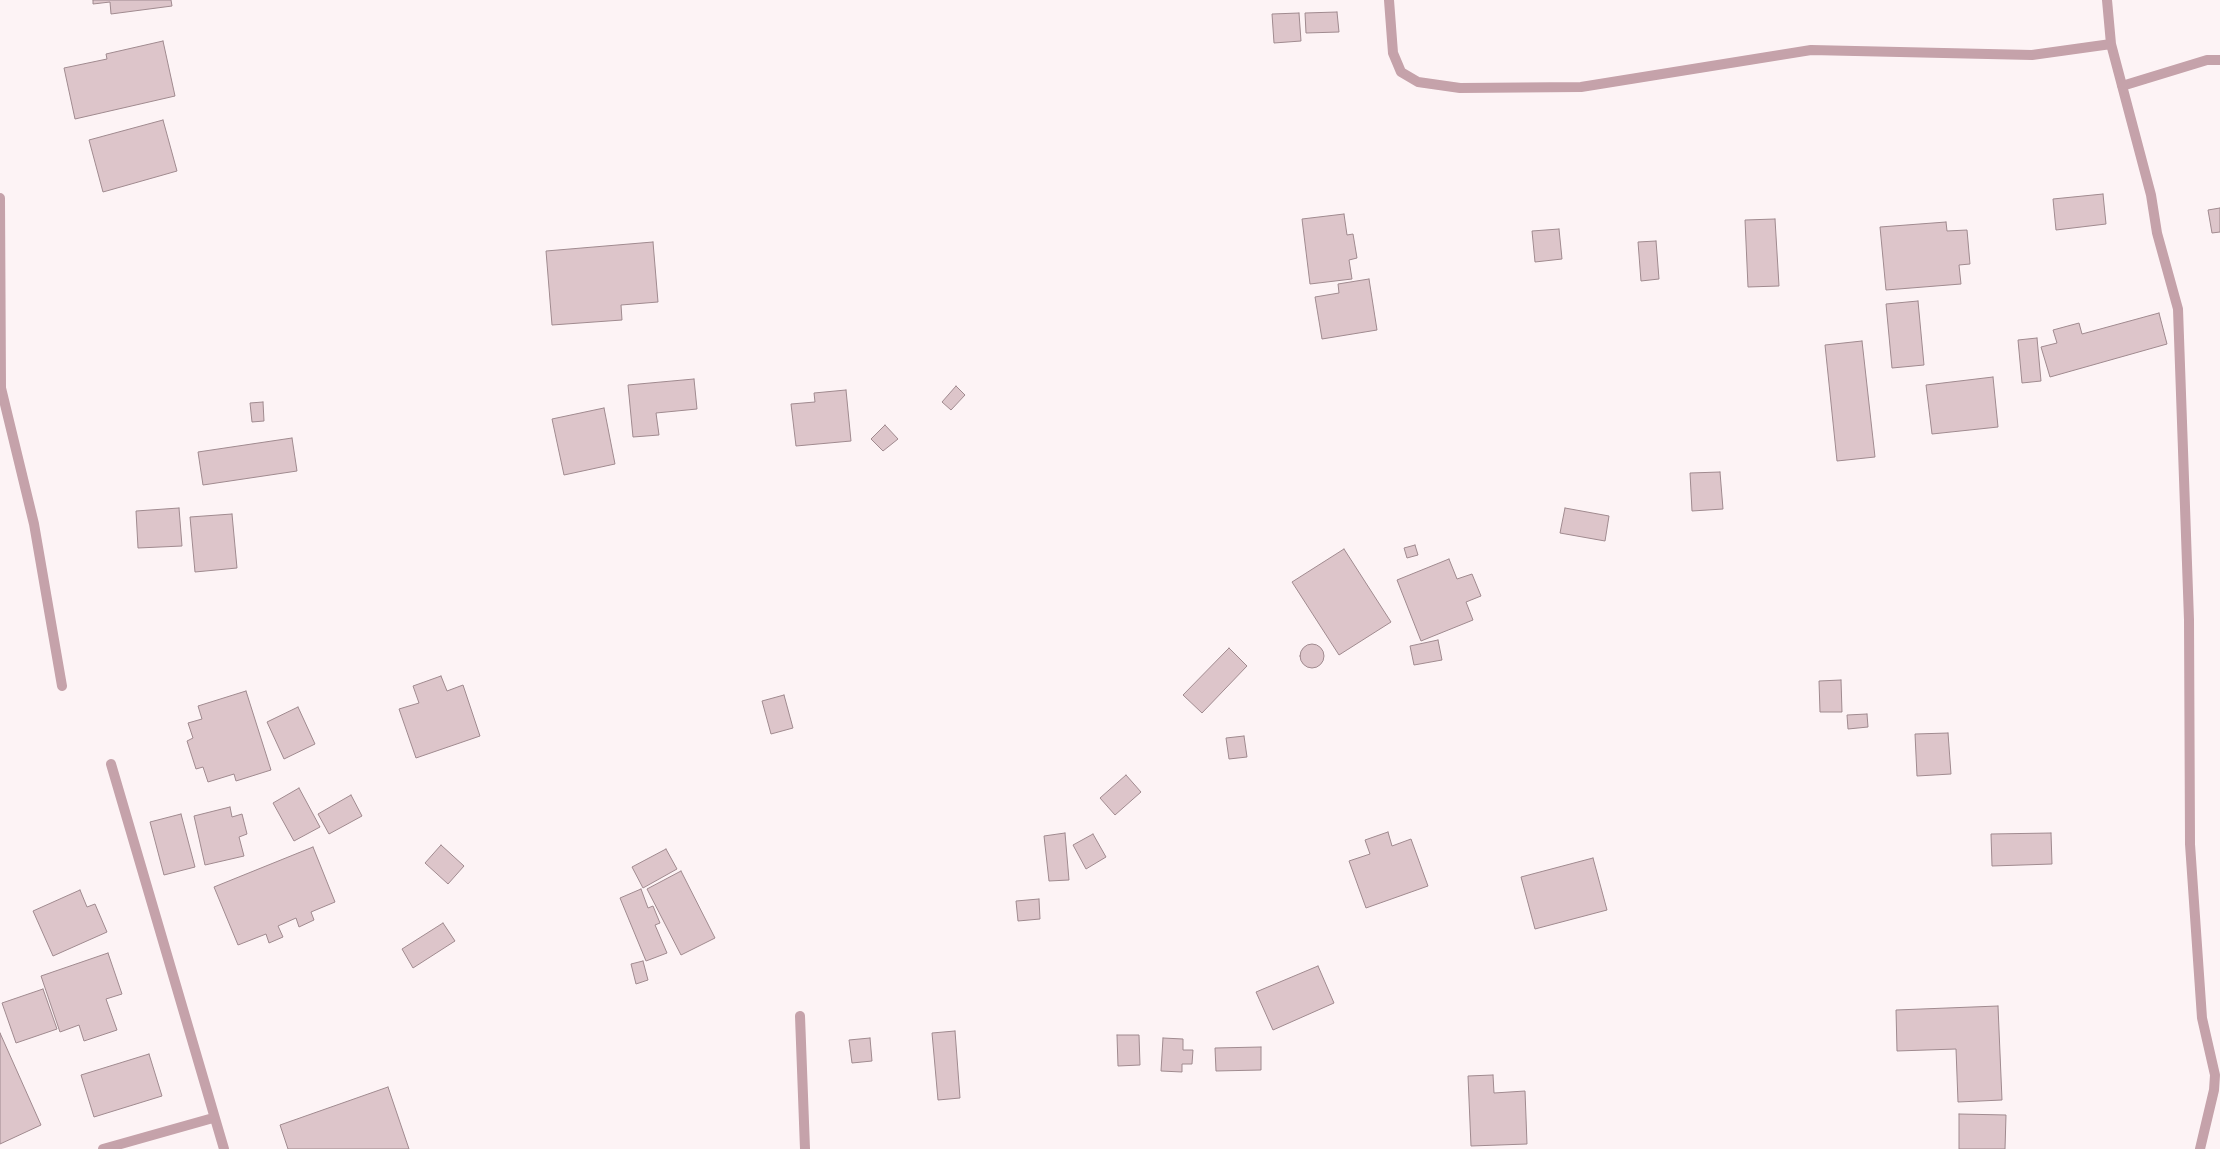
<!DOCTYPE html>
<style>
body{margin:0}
canvas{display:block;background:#fdf3f5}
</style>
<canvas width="2220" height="1149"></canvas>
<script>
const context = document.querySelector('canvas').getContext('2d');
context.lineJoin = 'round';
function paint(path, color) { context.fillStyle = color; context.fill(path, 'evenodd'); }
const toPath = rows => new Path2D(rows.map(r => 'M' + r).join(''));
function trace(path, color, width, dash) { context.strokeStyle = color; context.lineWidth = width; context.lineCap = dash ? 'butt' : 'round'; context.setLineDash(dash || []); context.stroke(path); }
const building = toPath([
 [93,0,171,0,172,6,111,14,110,2,93,4,93,0],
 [1337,12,1339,32,1306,33,1305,13,1337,12],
 [1299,13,1301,41,1274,43,1272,14,1299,13],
 [163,41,175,96,75,119,64,68,107,59,106,54,163,41],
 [163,120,177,171,103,192,89,140,163,120],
 [2103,194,2106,224,2056,230,2053,199,2103,194],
 [2220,208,2220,232,2212,233,2208,210,2220,208],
 [1344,214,1347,235,1353,234,1357,258,1349,260,1352,279,1310,284,1302,219,1344,214],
 [1775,219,1779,286,1748,287,1745,220,1775,219],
 [1946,222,1947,231,1967,230,1970,264,1959,265,1961,284,1886,290,1880,227,1946,222],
 [1559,229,1562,259,1535,262,1532,231,1559,229],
 [1656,241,1659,279,1641,281,1638,242,1656,241],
 [653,242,658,302,621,305,622,320,552,325,546,251,653,242],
 [1369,279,1377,330,1322,339,1315,297,1339,293,1338,284,1369,279],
 [1918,301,1924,365,1892,368,1886,304,1918,301],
 [2159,313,2167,344,2050,377,2041,347,2057,343,2053,330,2079,323,2082,334,2159,313],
 [2037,338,2041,381,2022,383,2018,340,2037,338],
 [1862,341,1875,457,1837,461,1825,345,1862,341],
 [1993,377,1998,427,1932,434,1926,385,1993,377],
 [694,379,697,409,656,413,659,435,633,437,628,385,694,379],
 [956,386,965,395,951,410,942,402,956,386],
 [846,390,851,441,796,446,791,404,815,402,814,393,846,390],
 [263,402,264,421,252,422,250,403,263,402],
 [604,408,615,464,564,475,552,419,604,408],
 [885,425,898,439,883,451,871,439,885,425],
 [292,438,297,471,203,485,198,452,292,438],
 [1720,472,1723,509,1692,511,1690,473,1720,472],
 [179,508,182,546,138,548,136,511,179,508],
 [1565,508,1609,516,1605,541,1560,533,1565,508],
 [232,514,237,568,195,572,190,517,232,514],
 [1415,545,1418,555,1407,558,1404,548,1415,545],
 [1344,549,1391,622,1339,655,1292,582,1344,549],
 [1449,559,1457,579,1472,574,1481,596,1466,602,1473,620,1421,641,1397,580,1449,559],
 [1438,640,1442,660,1414,665,1410,646,1438,640],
 '1300 656a12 12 0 1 1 24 0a12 12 0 1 1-24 0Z',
 [1229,648,1247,666,1202,713,1183,695,1229,648],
 [441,676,447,691,463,685,480,736,416,758,399,709,419,703,413,686,441,676],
 [1841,680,1842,712,1820,712,1819,681,1841,680],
 [246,691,271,770,236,781,234,774,208,782,203,767,196,769,187,741,193,738,188,723,202,719,198,706,246,691],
 [784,695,793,728,771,734,762,701,784,695],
 [298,707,315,744,284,759,267,722,298,707],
 [1867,714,1868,727,1848,729,1847,715,1867,714],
 [1948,733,1951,774,1917,776,1915,734,1948,733],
 [1244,736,1247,757,1229,759,1226,738,1244,736],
 [1126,775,1141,792,1115,815,1100,798,1126,775],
 [299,788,320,827,294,841,273,803,299,788],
 [351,795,362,816,329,834,318,814,351,795],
 [230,807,232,817,242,814,247,834,239,837,244,856,205,865,194,816,230,807],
 [181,814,195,867,164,875,150,822,181,814],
 [1388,832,1392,846,1411,839,1428,886,1366,908,1349,861,1370,854,1365,840,1388,832],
 [1065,833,1069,880,1049,881,1044,836,1065,833],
 [2051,833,2052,864,1992,866,1991,834,2051,833],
 [1093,834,1106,857,1086,869,1073,845,1093,834],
 [441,845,464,866,448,884,425,863,441,845],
 [313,847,335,902,311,912,314,920,299,927,296,918,278,926,283,937,269,943,266,934,238,945,214,887,313,847],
 [666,849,677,869,643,888,632,867,666,849],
 [1593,858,1607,910,1535,929,1521,877,1593,858],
 [681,871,715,938,681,955,647,889,681,871],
 [641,889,648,908,653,906,660,923,655,925,667,953,646,961,620,898,641,889],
 [80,890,87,907,95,904,107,932,53,956,33,911,80,890],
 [1039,899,1040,919,1018,921,1016,901,1039,899],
 [443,923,455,941,413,968,402,949,443,923],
 [108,953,122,994,106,999,117,1030,84,1041,79,1025,60,1032,41,976,108,953],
 [643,961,648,980,636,984,631,964,643,961],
 [1318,966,1334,1003,1273,1030,1256,992,1318,966],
 [43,989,57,1029,16,1043,2,1003,43,989],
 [1998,1006,2002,1100,1958,1102,1956,1049,1897,1051,1896,1010,1998,1006],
 [955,1031,960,1098,938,1100,932,1033,955,1031],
 [0,1033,41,1125,0,1144,0,1033],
 [1117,1035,1139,1035,1140,1065,1118,1066,1117,1035],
 [870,1038,872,1061,852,1063,849,1040,870,1038],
 [1163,1038,1183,1039,1183,1050,1193,1050,1192,1064,1182,1064,1182,1072,1161,1071,1163,1038],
 [1261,1047,1261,1070,1216,1071,1215,1048,1261,1047],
 [149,1054,162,1096,94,1117,81,1075,149,1054],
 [1493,1075,1494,1093,1525,1091,1527,1144,1471,1146,1468,1076,1493,1075],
 [388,1087,409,1149,288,1149,280,1125,388,1087],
 [1959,1114,2006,1115,2005,1149,1959,1149,1959,1114]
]);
const minor = toPath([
 [1389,0,1393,53,1401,72,1418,82,1460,88,1581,87,1811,50,2032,55,2111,44],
 [2107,0,2111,44,2151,195,2157,233,2178,309,2189,620,2190,844,2202,1018,2215,1075,2214,1090,2200,1149],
 [2122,86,2207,60,2220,60],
 [0,198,1,388,34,524,62,686],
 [111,764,224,1149],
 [800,1016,805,1149],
 [103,1149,213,1118]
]);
paint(building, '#ddc5ca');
trace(building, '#a08a8f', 1);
trace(minor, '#c5a2aa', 10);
</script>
